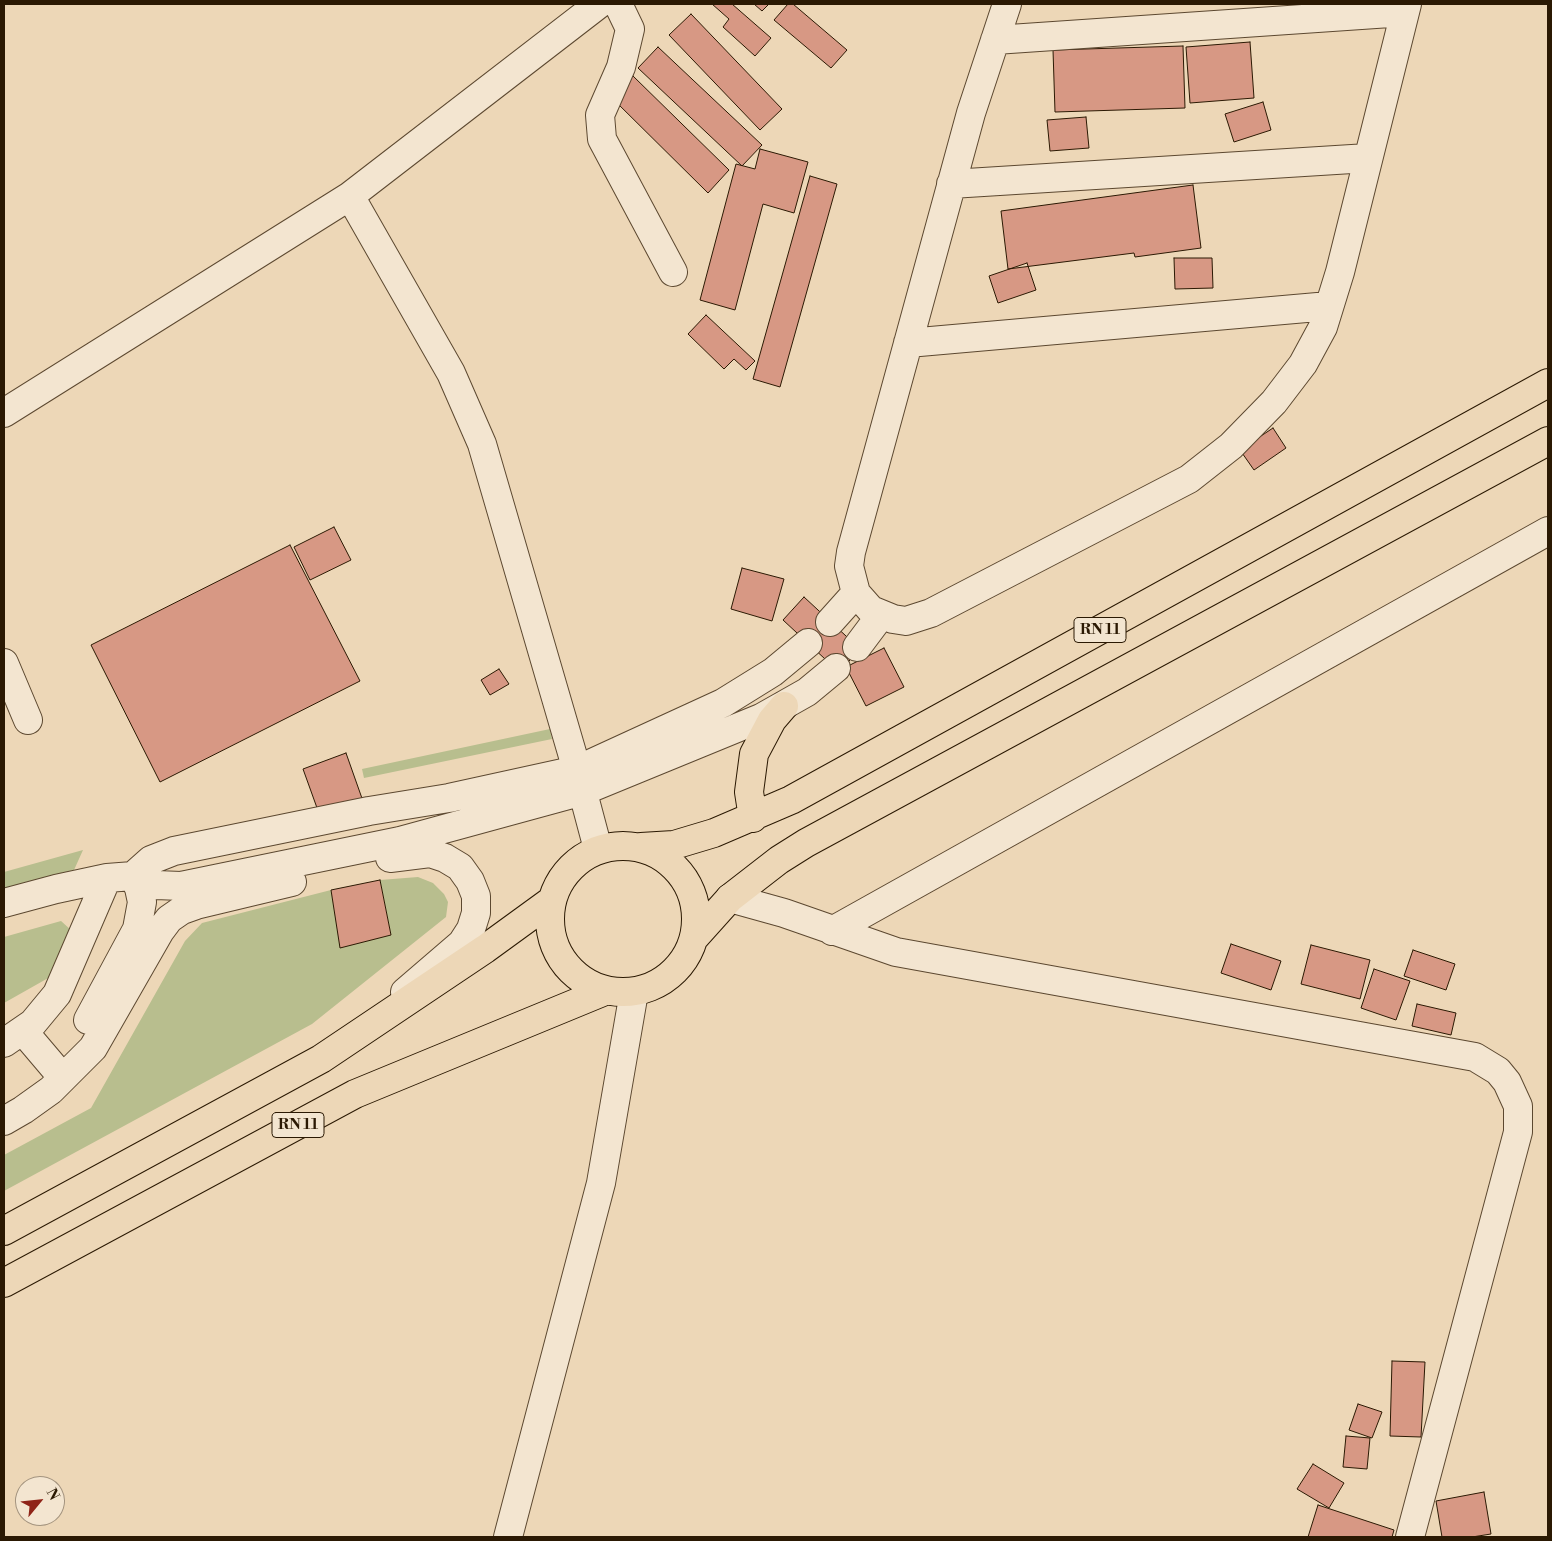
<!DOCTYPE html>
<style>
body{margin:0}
#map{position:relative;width:1552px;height:1541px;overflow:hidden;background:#edd7b7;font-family:"Libre Bodoni",serif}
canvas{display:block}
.frame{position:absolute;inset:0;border:5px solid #2b1903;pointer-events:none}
.north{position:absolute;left:15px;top:1476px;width:50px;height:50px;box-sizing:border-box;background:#f3e5d0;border:1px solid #a3937e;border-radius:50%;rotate:62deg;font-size:14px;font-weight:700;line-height:20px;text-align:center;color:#2b1903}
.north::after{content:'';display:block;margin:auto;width:18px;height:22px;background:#8f2418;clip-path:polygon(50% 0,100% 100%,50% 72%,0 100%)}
</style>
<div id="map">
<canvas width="1552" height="1541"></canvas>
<div class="frame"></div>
<div class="north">N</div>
</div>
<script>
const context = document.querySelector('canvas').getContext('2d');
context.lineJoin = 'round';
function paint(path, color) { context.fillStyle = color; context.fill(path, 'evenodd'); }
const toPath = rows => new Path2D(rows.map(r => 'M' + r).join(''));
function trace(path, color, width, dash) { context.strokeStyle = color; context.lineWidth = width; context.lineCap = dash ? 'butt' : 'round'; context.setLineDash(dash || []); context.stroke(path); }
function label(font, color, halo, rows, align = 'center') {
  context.font = font + ' "Libre Bodoni",serif'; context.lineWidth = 4.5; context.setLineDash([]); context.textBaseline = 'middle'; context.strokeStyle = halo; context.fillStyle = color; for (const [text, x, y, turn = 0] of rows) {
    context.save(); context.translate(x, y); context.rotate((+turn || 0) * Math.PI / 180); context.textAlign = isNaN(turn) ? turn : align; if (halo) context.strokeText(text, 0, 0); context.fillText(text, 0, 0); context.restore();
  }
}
const green = toPath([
 [550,729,552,739,364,778,362,769],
 [83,850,74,870,4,890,4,872],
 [418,877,433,883,444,894,448,902,446,917,312,1024,4,1191,4,1155,91,1108,185,941,202,923,331,890,341,947,391,935,380,880],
 [61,921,71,930,50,977,4,1003,4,937]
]);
const building = toPath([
 [712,4,732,4,771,38,755,56,723,27,729,19,712,4],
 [754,4,769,4,762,11,754,4],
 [788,4,793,4,847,50,831,68,774,20,788,4],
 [691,14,782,109,760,130,669,35,691,14],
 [1250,42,1254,98,1190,103,1186,47,1250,42],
 [1183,46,1185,108,1055,112,1053,50,1183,46],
 [658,47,762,145,742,166,638,68,658,47],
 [633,76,729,170,708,193,612,98,633,76],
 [1263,102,1271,130,1234,142,1225,114,1263,102],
 [1086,117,1089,148,1050,151,1047,120,1086,117],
 [760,149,808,162,794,213,763,204,735,310,700,300,736,164,755,169,760,149],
 [810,176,837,184,780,387,753,379,810,176],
 [1193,185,1201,248,1135,257,1134,253,1008,269,1001,211,1193,185],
 [1174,258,1212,258,1213,288,1175,289,1174,258],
 [1027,263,1036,290,998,303,989,276,1027,263],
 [706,315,755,361,746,370,734,359,724,369,688,334,706,315],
 [1273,428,1286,448,1254,470,1240,450,1273,428],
 [334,527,351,560,310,580,294,547,334,527],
 [290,545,360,681,160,782,91,645,290,545],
 [742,568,784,579,772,621,731,609,742,568],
 [804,597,860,649,839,672,783,620,804,597],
 [884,648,904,687,866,706,846,667,884,648],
 [499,669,509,684,490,695,481,680,499,669],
 [346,753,364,804,321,819,303,769,346,753],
 [380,880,391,935,340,948,331,890,380,880],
 [1231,944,1281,961,1271,990,1221,973,1231,944],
 [1311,945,1370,960,1360,999,1301,984,1311,945],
 [1413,950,1455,964,1446,990,1404,976,1413,950],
 [1374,969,1410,981,1396,1020,1361,1008,1374,969],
 [1417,1004,1456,1013,1451,1035,1412,1026,1417,1004],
 [1392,1361,1425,1362,1421,1437,1390,1436,1392,1361],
 [1358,1404,1382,1412,1372,1438,1349,1430,1358,1404],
 [1346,1436,1370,1438,1367,1469,1343,1467,1346,1436],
 [1313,1464,1344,1483,1329,1508,1297,1489,1313,1464],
 [1484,1492,1491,1534,1472,1537,1442,1537,1436,1501,1484,1492],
 [1318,1505,1394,1530,1392,1537,1308,1537,1318,1505]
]);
const minor = toPath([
 [618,4,630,29,621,67,600,115,602,139,673,272],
 [1007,4,971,113,851,552,849,566,856,593,871,610,893,619,906,621,931,613,1189,479,1231,446,1274,402,1303,364,1323,327,1340,272,1407,4],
 [995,40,1405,12],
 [951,184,1368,158],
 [350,196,599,4],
 [908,343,1329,306],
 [4,413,350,196,451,373,482,444,577,770,598,849],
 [830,622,856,593],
 [857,647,881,615],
 [4,663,28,720],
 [390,858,430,853,445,858,460,867,470,881,476,896,476,913,471,929,462,943,405,992],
 [133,876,151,860,174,851,369,811,449,798,577,770,723,703,773,672,808,643],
 [730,898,784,913,896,952,1475,1057,1498,1071,1507,1082,1518,1106,1518,1132,1410,1537],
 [4,903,56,889,107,878,133,876,156,885,181,886,400,841,583,791,761,718,807,692,836,668],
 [832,931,1548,531],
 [88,1020,137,929,142,902,139,888,133,876],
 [24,1032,63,1078],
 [4,1043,33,1023,57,994,107,878],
 [4,1121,23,1110,51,1090,93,1048,160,931,169,919,182,910,196,905,292,882],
 [508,1537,601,1183,634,992]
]);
const highway = toPath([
 [753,818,749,792,754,754,772,720,784,706],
 '550 919a73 73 0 1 1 146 0a73 73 0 1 1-146 0Z',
 [641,847,674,845,714,833,791,800,1548,383],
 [695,937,730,898,779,860,806,843,1548,441],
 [4,1231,321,1059,485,949,551,901],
 [4,1283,355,1094,605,991]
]);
const shields = [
 [1100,630,52],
 [298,1125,52]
];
const shieldNames = [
 ["RN 11",1100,630],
 ["RN 11",298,1125]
];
paint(green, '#b8be8e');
paint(building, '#d79884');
trace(building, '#2b1903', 1);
trace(minor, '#5c4830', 30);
trace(highway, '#2b1903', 30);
trace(minor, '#f3e5d0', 28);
trace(highway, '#edd7b7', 28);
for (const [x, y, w] of shields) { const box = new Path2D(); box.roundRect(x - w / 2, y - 12.5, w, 25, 4); context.fillStyle = '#f3e5d0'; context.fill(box); trace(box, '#2b1903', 1); }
label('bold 15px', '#2b1903', null, shieldNames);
</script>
